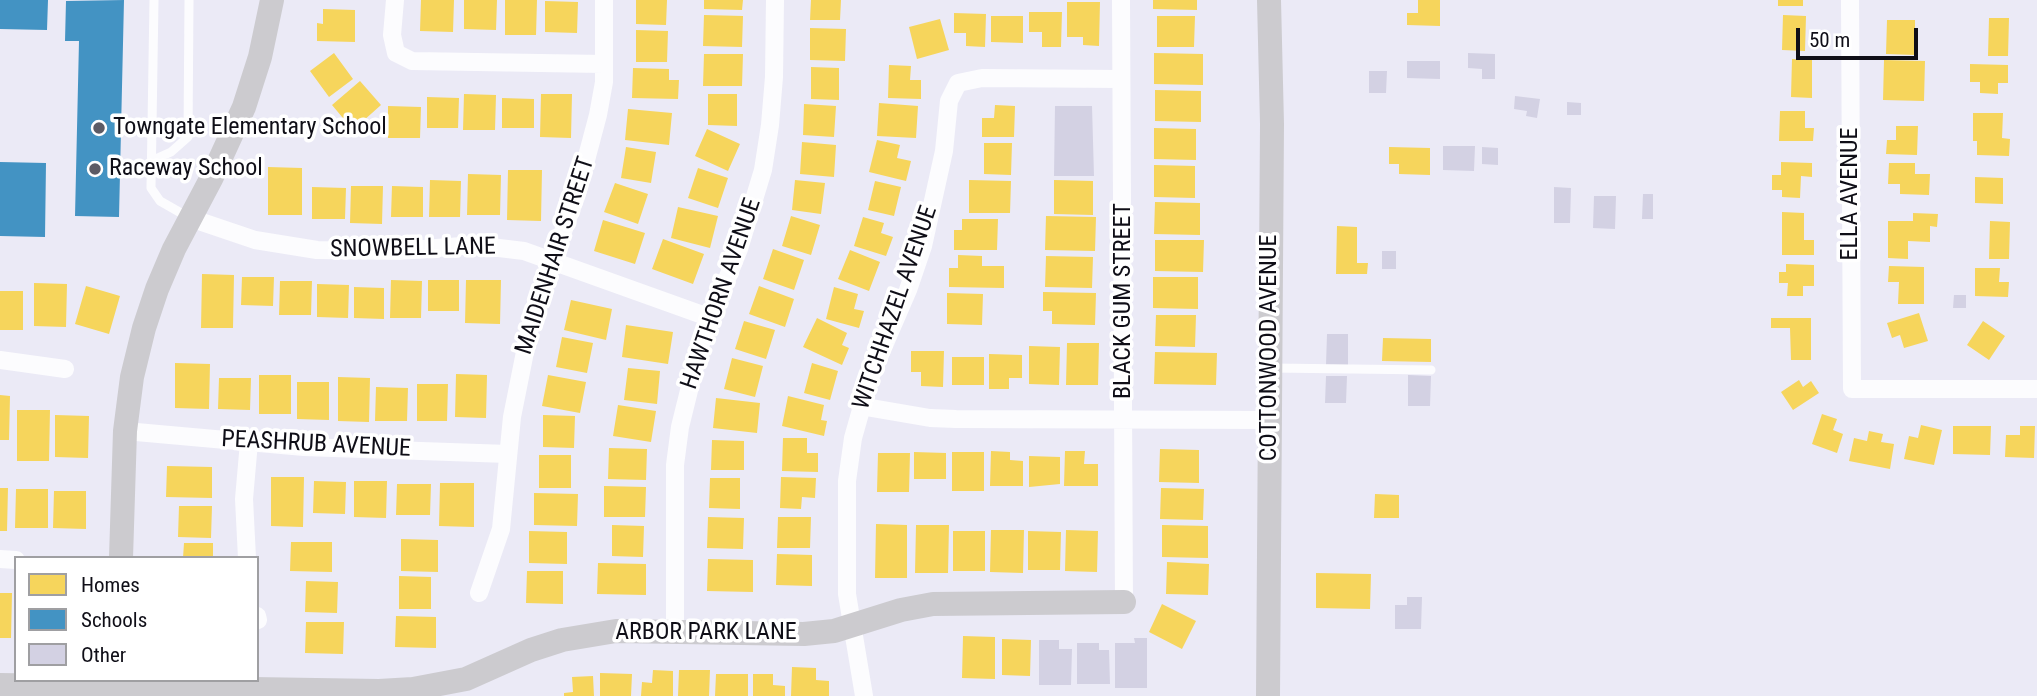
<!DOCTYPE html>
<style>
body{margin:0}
#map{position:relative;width:2037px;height:696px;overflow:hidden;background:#ebeaf6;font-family:"Roboto Condensed",sans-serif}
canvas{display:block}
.legend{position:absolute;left:14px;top:556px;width:245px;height:126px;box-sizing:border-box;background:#fff;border:2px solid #9f9fa2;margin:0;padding:9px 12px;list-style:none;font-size:21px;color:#0f0e17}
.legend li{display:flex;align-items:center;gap:14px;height:35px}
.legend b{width:35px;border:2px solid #9f9fa2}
.scale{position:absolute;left:1796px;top:28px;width:122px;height:32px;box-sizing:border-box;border:4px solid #0f0e17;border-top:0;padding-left:9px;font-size:21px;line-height:24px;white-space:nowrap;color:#0f0e17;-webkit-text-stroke:5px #fff;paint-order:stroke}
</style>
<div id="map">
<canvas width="2037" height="696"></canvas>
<ul class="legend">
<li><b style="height:19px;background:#f6d55c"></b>Homes</li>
<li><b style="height:19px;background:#4393c3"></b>Schools</li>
<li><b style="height:19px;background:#d3d1e3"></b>Other</li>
</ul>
<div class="scale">50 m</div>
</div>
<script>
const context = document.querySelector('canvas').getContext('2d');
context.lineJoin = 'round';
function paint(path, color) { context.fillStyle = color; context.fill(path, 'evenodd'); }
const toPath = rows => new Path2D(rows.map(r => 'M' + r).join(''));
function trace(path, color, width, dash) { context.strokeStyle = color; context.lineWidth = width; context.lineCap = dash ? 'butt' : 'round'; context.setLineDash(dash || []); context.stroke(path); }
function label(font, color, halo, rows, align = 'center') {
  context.font = font + ' "Roboto Condensed",sans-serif'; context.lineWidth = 7; context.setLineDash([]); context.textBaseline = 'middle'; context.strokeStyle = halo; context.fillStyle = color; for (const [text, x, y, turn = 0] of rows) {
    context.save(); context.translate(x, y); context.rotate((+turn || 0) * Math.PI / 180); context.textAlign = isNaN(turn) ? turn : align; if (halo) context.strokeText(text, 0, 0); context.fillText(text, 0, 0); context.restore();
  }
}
const homes = toPath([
 [421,0,454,0,453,32,420,31],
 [464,0,497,0,496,30,464,29],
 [505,0,537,0,536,35,505,35],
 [636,0,667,0,666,25,636,24],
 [704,0,743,0,742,10,704,9],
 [811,0,841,0,840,20,810,20],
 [1153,0,1197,0,1197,10,1153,9],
 [1418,0,1440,0,1440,26,1407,25,1407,13,1418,13],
 [1778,0,1803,0,1803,6,1778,6],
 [545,1,578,2,577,33,545,32],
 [1067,2,1100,2,1099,46,1083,45,1083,37,1067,37],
 [323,9,355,10,355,42,317,41,317,23,323,24],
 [1029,12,1062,12,1061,47,1042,47,1042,32,1029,32],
 [954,13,986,14,985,47,966,46,966,33,954,33],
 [704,15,743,16,742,47,703,46],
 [1783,15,1806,16,1805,51,1782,50],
 [991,16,1023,16,1023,43,991,42],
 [1157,16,1195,16,1194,47,1157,47],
 [1989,18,2009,18,2008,56,1988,56],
 [940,19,949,50,917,59,909,27],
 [1887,20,1915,20,1915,55,1886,54],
 [810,28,846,29,845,61,810,60],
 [636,30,668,31,667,62,636,62],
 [334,53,353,79,329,97,310,71],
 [1154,53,1203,54,1203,85,1154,84],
 [704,54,743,54,742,86,703,86],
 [1792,59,1812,60,1812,98,1791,97],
 [1884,60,1925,61,1924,101,1883,100],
 [1970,64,2008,65,2008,83,1998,83,1998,94,1980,93,1980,82,1970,82],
 [889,65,911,66,910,80,921,80,921,99,888,98],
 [811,67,839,68,839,100,811,99],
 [633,68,669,69,669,80,679,80,678,99,632,98],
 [360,81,381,105,353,130,332,105],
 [1155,90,1201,91,1201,122,1155,121],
 [464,94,496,95,495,130,463,130],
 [541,94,572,94,571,138,540,137],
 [708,94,737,94,737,126,708,125],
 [427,97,459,98,458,128,427,128],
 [502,98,534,99,534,128,502,128],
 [879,103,918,106,916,138,877,136],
 [804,104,836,106,834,137,803,135],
 [995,105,1015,106,1014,137,982,137,982,118,994,118],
 [388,106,421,107,420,138,388,138],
 [628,109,672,113,669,145,625,140],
 [1780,111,1805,111,1805,128,1814,128,1813,141,1779,141],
 [1973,113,2003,113,2002,138,2010,139,2009,156,1977,155,1977,141,1973,141],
 [1896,126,1918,126,1917,155,1886,154,1887,140,1896,140],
 [1154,128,1196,129,1196,160,1154,159],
 [707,129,740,144,728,171,695,156],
 [877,140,900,145,897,158,911,161,906,181,869,172],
 [802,142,836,145,834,177,800,174],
 [984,143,1012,143,1011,175,984,174],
 [626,147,656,152,651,183,621,178],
 [1389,147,1430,148,1430,175,1399,174,1399,164,1389,164],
 [1781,162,1812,163,1812,177,1801,176,1800,198,1782,197,1782,190,1772,190,1772,175,1781,175],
 [1889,163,1915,163,1915,174,1930,174,1929,195,1900,194,1900,184,1888,184],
 [1154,165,1195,166,1195,198,1154,197],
 [268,167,302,168,302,215,268,215],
 [698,168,728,178,718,208,688,198],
 [508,170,542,170,541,221,507,220],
 [468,174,501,175,500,215,467,215],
 [1975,177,2003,178,2003,204,1975,203],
 [430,180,461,181,460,217,429,217],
 [795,180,825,183,821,214,792,210],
 [969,180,1011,181,1010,213,969,213],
 [1054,180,1093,181,1093,215,1054,214],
 [875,181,901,187,894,216,868,210],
 [615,183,648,194,638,224,604,212],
 [351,186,383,186,382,224,350,223],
 [392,186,423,187,423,217,391,217],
 [312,187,346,188,345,219,312,219],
 [1155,202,1200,203,1200,235,1154,234],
 [678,207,718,216,710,248,671,238],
 [1782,212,1804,213,1804,240,1814,240,1814,255,1782,255],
 [1913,213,1938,214,1937,227,1930,226,1930,242,1908,241,1908,259,1888,258,1888,221,1913,221],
 [791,216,820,225,811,255,782,246],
 [1046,216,1096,217,1095,251,1045,250],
 [863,217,884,223,881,233,893,237,886,256,854,246],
 [962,219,998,219,997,250,954,250,954,230,962,230],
 [603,220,645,233,635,264,594,251],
 [1990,221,2010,222,2009,259,1989,259],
 [1337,226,1357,227,1357,263,1368,263,1367,274,1336,274],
 [663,239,704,254,693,284,652,269],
 [1155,240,1204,240,1203,272,1155,271],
 [773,249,804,260,794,290,763,279],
 [850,250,880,262,869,291,838,279],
 [958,255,982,256,982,266,1004,266,1004,288,949,287,949,268,958,268],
 [1046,256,1093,257,1092,288,1045,287],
 [1786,264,1814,265,1814,286,1803,286,1803,296,1787,296,1788,283,1779,283,1779,272,1786,272],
 [1889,266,1924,267,1924,304,1898,304,1899,282,1888,282],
 [1975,268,2000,268,1999,282,2009,282,2008,297,1975,296],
 [202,274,234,275,233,328,201,328],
 [242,277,274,277,273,306,241,305],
 [1153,277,1198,277,1198,309,1153,308],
 [391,280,422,281,421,318,390,318],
 [428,280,459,280,459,311,428,311],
 [466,280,501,280,500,324,465,323],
 [280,281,312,281,311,315,279,315],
 [34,283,67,284,66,327,34,326],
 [317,284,349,285,348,318,317,317],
 [86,286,120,296,109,334,75,324],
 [759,286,794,299,785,327,749,314],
 [354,287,384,288,384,319,354,318],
 [834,287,858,294,854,309,864,311,859,328,826,319],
 [0,291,23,291,23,330,0,330],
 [1043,292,1096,293,1095,325,1052,324,1052,311,1043,311],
 [947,293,983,294,982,325,947,324],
 [571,300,612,309,606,340,564,330],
 [1919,313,1928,341,1904,348,1900,335,1892,338,1887,323],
 [1156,315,1196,315,1195,347,1155,346],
 [817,318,847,333,842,345,849,348,842,365,803,347],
 [1771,318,1811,318,1811,360,1791,360,1790,328,1771,328],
 [744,321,775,330,766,359,735,349],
 [1983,321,2005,336,1989,360,1967,345],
 [626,325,673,332,668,364,622,357],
 [562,337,593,343,587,373,556,367],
 [1383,338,1431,339,1431,362,1382,361],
 [1067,343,1099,343,1098,385,1066,385],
 [1029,346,1060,347,1059,385,1029,384],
 [911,351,944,351,943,387,921,386,921,372,911,372],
 [1155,352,1217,353,1216,385,1154,384],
 [989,354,1022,355,1022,378,1009,378,1009,389,989,389],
 [952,357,984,357,984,385,952,385],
 [732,358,763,366,755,397,724,389],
 [175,363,210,364,209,409,175,408],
 [812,363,838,371,830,400,804,393],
 [628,368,660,371,657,404,624,400],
 [456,374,487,375,486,418,455,417],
 [259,375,291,375,291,414,259,414],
 [548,375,586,382,580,413,542,406],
 [338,377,370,378,369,422,338,421],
 [219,378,251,378,250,410,218,409],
 [1799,380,1803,387,1811,381,1819,393,1793,410,1781,392],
 [297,382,329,382,329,420,297,419],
 [417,384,448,384,447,421,417,421],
 [376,387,408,388,407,421,375,421],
 [0,395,10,396,9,440,0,440],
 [788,396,824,405,821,420,827,421,824,436,782,426],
 [716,398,760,403,757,433,713,428],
 [618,405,656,411,651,442,613,436],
 [17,410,50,410,49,461,17,461],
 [1822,414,1837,419,1833,430,1843,434,1837,453,1812,444],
 [55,415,89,416,88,458,55,457],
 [543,415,575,416,574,448,543,447],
 [1921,425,1942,430,1934,465,1904,459,1909,436,1918,438],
 [1953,426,1991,426,1990,455,1953,454],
 [2020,426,2035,426,2034,458,2005,457,2006,435,2020,435],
 [1869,431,1883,434,1881,442,1894,444,1890,469,1849,461,1854,438,1867,441],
 [783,438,807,438,807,453,818,453,818,472,782,471],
 [712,440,744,441,744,470,711,470],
 [609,448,647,449,646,480,608,479],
 [1160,449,1199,450,1199,483,1159,482],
 [991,451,1010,452,1010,460,1023,461,1023,486,990,486],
 [1065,451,1085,451,1084,464,1098,464,1098,486,1064,486],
 [914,452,946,453,946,479,914,479],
 [952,452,984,452,984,491,952,491],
 [878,453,910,453,909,492,877,492],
 [539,455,571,455,571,488,539,488],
 [1029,456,1060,457,1060,484,1029,487],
 [167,466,212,467,212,498,166,497],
 [271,477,304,477,303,527,271,526],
 [781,477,816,478,815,498,802,497,801,509,780,508],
 [710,478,740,478,740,509,709,508],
 [314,481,346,482,345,514,313,513],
 [354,481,387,481,386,518,354,517],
 [440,483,474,483,474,527,439,526],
 [397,484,431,484,430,515,396,515],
 [604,486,646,487,645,517,604,517],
 [0,488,8,488,7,531,0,531],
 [1161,488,1204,489,1203,520,1160,519],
 [16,489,48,489,48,528,15,528],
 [54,491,86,491,86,529,53,528],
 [534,493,578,494,577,526,534,525],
 [1375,494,1399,495,1399,518,1374,518],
 [179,506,212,506,211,538,178,537],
 [708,517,744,518,743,549,707,548],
 [778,517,811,517,810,548,777,548],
 [876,524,907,525,907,578,875,578],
 [612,525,644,526,643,557,612,556],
 [916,525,949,525,948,573,915,573],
 [1162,525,1208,526,1208,558,1162,557],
 [991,530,1024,530,1023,573,990,572],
 [1066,530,1098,531,1097,572,1065,571],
 [529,531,567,532,567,564,529,563],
 [953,531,985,531,985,571,953,571],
 [1028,531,1061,532,1060,570,1028,570],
 [401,539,438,540,438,572,401,571],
 [291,542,332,542,332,572,290,571],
 [184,543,213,543,213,558,183,558],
 [777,554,812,555,812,586,776,585],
 [708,559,753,560,753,592,707,591],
 [1167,562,1209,564,1208,595,1166,594],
 [598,563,646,564,646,595,597,594],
 [527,571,563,571,563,604,526,603],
 [1316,573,1371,574,1370,609,1316,608],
 [399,576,431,577,431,609,399,609],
 [306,581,338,582,337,613,305,612],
 [0,593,12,593,11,638,0,638],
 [1162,604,1196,621,1182,649,1149,632],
 [396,616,436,617,436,648,395,647],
 [306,622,344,622,343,654,305,653],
 [963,636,995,637,995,679,962,678],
 [1002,639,1031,640,1030,676,1002,675],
 [792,667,816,668,816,680,829,681,829,696,791,696],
 [653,670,673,671,673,696,641,696,642,682,652,683],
 [679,670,710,670,709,696,678,696],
 [600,673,632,674,631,696,600,696],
 [716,674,748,674,748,696,715,696],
 [753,674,773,674,773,685,785,686,785,696,753,696],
 [593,676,594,696,564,696,564,693,573,692,572,677]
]);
const schools = toPath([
 [0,0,48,0,47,30,0,29],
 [124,0,119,217,75,216,79,41,65,41,66,1],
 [0,162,46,163,45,237,0,236]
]);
const building = toPath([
 [1468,53,1495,54,1495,79,1482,79,1482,69,1468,68],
 [1407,61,1440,61,1440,79,1407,78],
 [1369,71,1387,71,1386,93,1369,93],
 [1515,96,1540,99,1537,118,1526,116,1527,111,1514,109],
 [1567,102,1581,103,1581,115,1567,115],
 [1055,106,1092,106,1094,176,1054,176],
 [1443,146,1475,146,1474,171,1443,170],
 [1482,147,1498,148,1498,165,1482,164],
 [1554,187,1571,188,1570,223,1554,223],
 [1643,194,1653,194,1653,219,1642,219],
 [1594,196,1616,196,1615,229,1593,228],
 [1382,251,1396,251,1396,269,1382,269],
 [1954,295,1966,295,1966,308,1953,308],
 [1327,334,1348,334,1348,365,1326,365],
 [1408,375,1431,376,1430,406,1408,406],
 [1326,376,1347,376,1346,403,1325,403],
 [1407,597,1422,597,1421,629,1395,629,1395,605,1407,605],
 [1134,638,1147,638,1147,688,1115,688,1115,643,1135,643],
 [1039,640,1059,640,1059,649,1072,649,1071,685,1039,685],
 [1077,643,1099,643,1099,650,1109,650,1110,684,1077,684]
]);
const lane = toPath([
 [154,0,151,188,160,201,188,217],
 [151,161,171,152,188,137,189,0],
 [1272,368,1431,370]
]);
const street = toPath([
 [395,0,392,35,396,53,412,61,604,64],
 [1121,0,1124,602],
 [1850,0,1852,389,2037,389],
 [190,218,255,240,317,250,399,251,474,245,524,251,711,318],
 [0,360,65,369],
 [860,406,930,418,956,419,1270,420],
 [125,431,304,447,508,454],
 [247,558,244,499,249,442],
 [0,559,16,560],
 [479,593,501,529,512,417,533,312,577,194,598,115,604,82,604,0],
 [257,616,258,620],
 [675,631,675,465,680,427,700,346,739,249,763,170,770,125,774,77,775,0],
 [864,696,847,594,847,481,853,438,870,378,908,290,923,246,944,151,949,101,958,83,982,78,1121,79]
]);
const secondary = toPath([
 [121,558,125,431,132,377,144,328,157,289,174,249,211,179,244,107,260,57,272,0],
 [0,685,379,691,413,689,466,679,531,650,562,640,616,631,804,634,834,631,901,610,933,604,1124,602],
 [1268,696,1272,124,1269,0]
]);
const markers = [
 [99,128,7,"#5c5b65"],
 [95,169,7,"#5c5b65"]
];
const poiNames = [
 ["Towngate Elementary School",113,128],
 ["Raceway School",109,169]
];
const streetNames = [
 ["ELLA AVENUE",1851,194,-90],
 ["SNOWBELL LANE",413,249,-1],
 ["MAIDENHAIR STREET",556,256,-72],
 ["HAWTHORN AVENUE",722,294,-71],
 ["BLACK GUM STREET",1124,301,-90],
 ["WITCHHAZEL AVENUE",896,308,-71],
 ["COTTONWOOD AVENUE",1270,348,-90],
 ["PEASHRUB AVENUE",316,445,3],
 ["ARBOR PARK LANE",706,633]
];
paint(homes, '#f6d55c');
paint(schools, '#4393c3');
paint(building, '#d3d1e3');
trace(lane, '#fcfcfe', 9);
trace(street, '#fcfcfe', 18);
trace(secondary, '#cccbcf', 24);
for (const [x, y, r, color] of markers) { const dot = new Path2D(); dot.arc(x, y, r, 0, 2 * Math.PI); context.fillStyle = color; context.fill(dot); trace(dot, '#fff', 2.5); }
label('24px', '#0f0e17', '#fff', poiNames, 'left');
label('24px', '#0f0e17', '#fff', streetNames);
</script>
